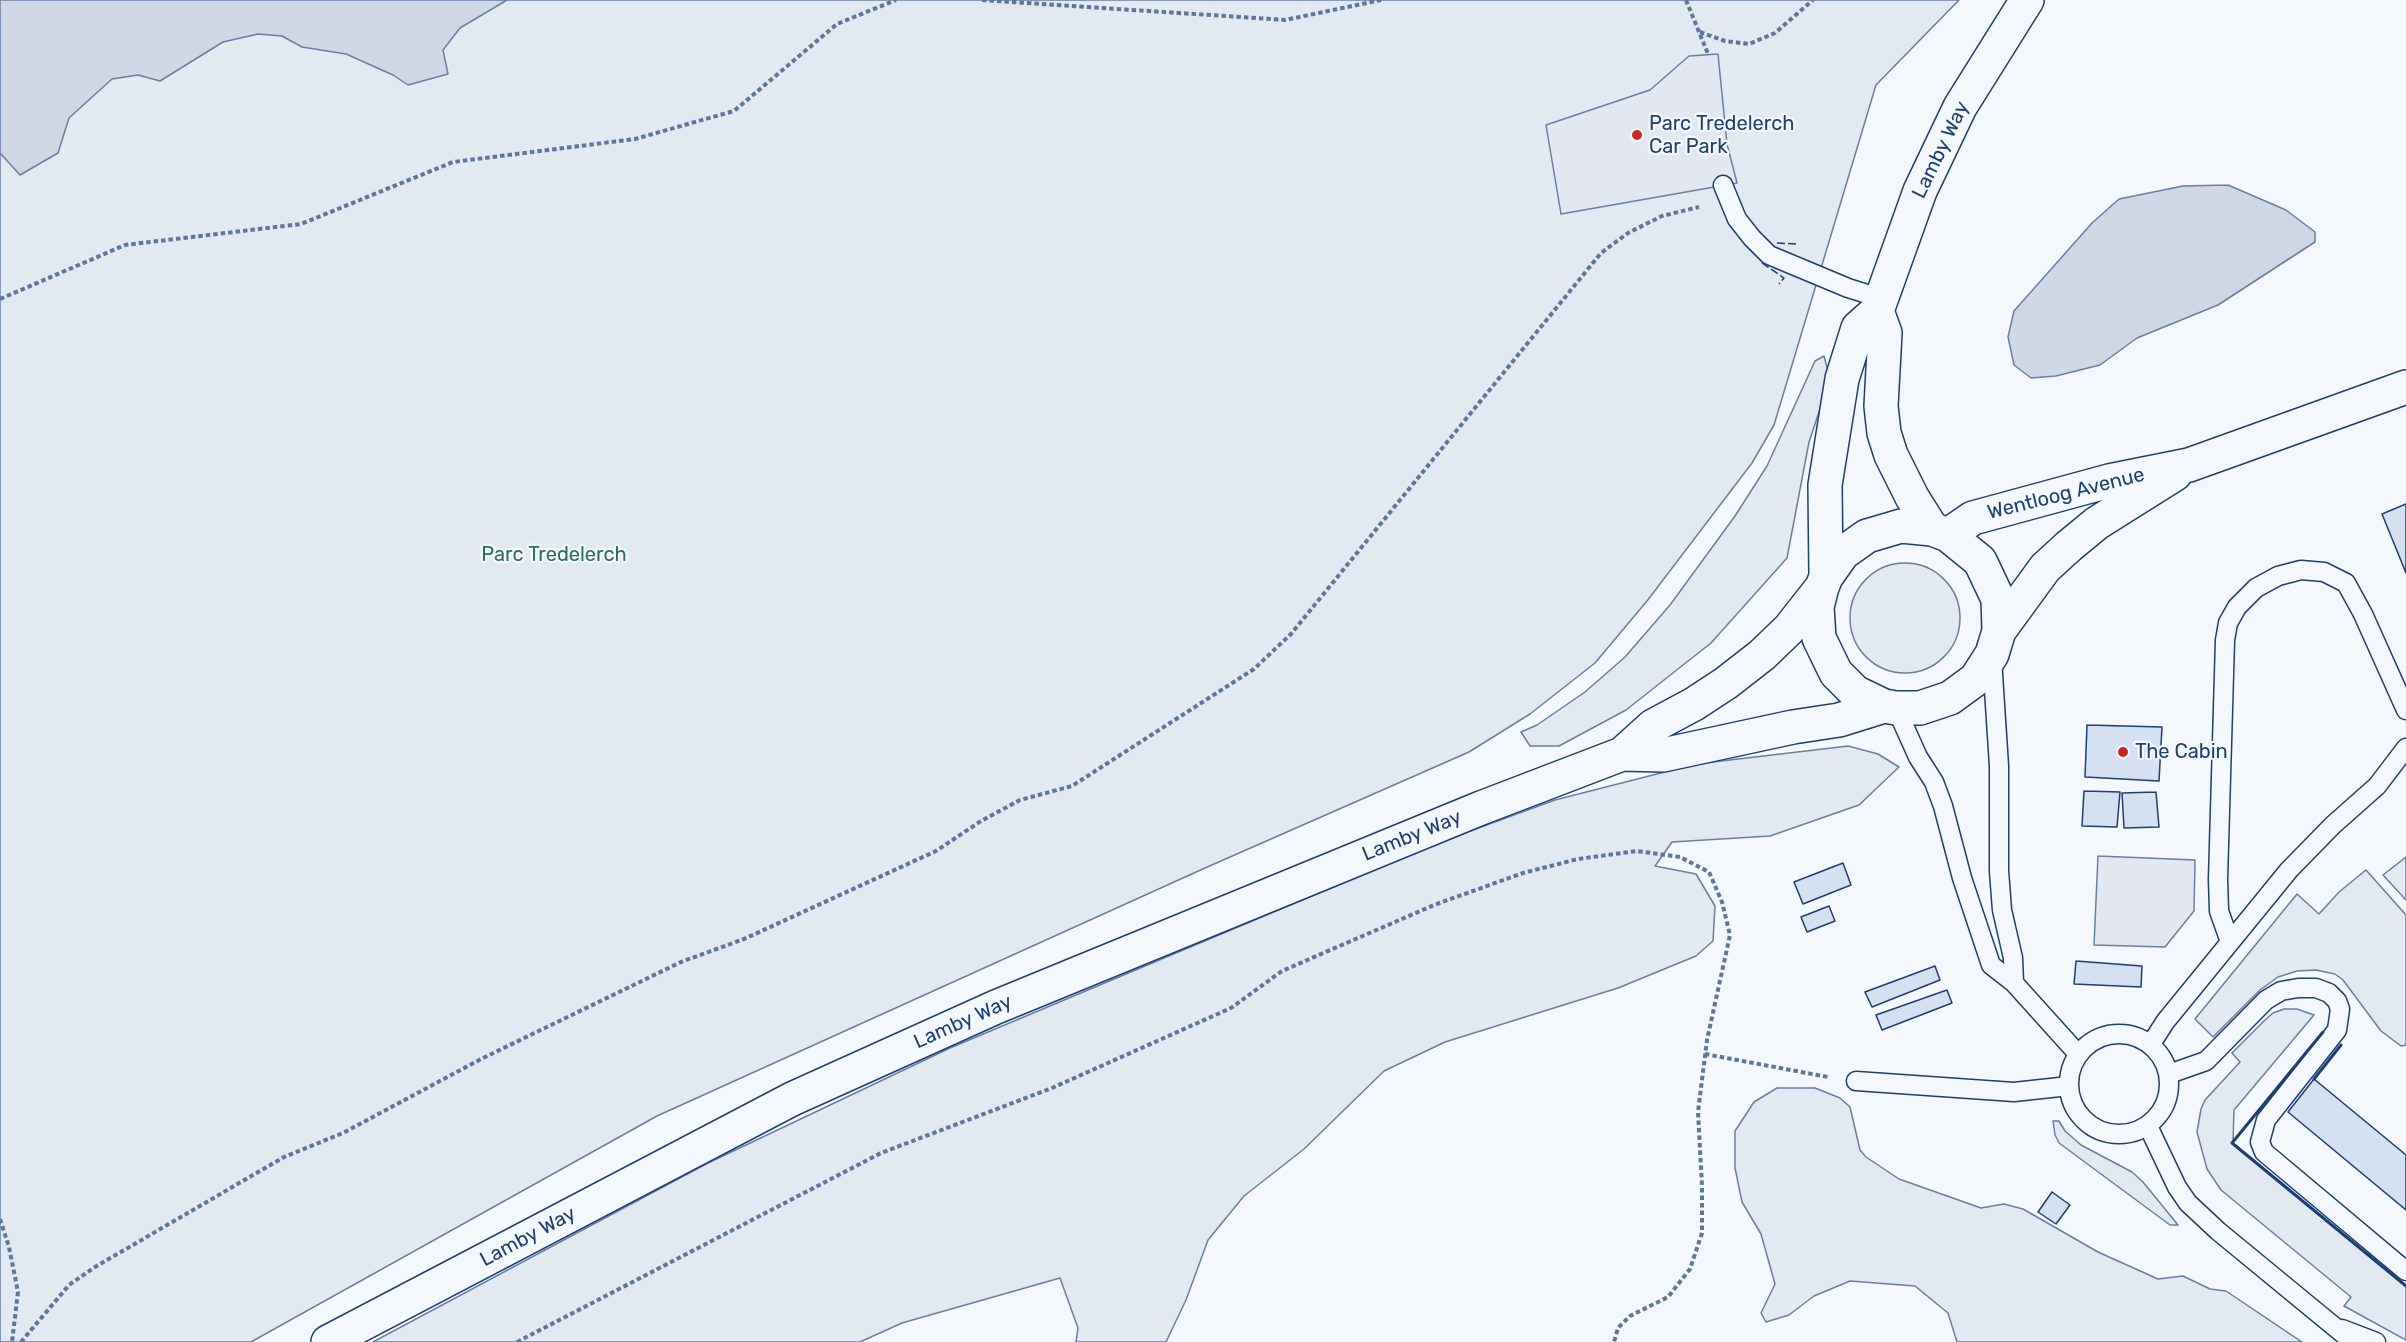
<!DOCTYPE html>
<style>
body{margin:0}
canvas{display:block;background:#f4f7fb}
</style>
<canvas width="2406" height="1342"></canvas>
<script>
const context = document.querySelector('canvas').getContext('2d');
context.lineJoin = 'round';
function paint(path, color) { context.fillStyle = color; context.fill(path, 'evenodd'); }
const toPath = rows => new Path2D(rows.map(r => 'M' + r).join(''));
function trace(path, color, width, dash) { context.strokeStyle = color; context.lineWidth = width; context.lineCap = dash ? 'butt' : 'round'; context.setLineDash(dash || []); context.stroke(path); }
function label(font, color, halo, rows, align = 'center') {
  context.font = font + ' Rubik,sans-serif'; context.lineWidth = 4.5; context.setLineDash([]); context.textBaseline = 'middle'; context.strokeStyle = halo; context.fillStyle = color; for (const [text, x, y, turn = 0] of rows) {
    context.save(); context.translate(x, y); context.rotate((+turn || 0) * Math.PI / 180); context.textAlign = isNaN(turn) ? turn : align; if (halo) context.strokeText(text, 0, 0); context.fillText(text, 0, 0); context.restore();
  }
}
const green = toPath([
 [0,0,1959,0,1876,85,1774,425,1752,463,1647,601,1595,663,1530,714,1469,752,1205,868,657,1116,251,1342,0,1342,0,0],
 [1824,356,1830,379,1809,442,1787,558,1711,643,1626,710,1559,746,1530,746,1521,732,1537,725,1585,692,1625,657,1670,605,1735,516,1767,466,1815,361,1824,356],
 '1850 618a55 55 0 1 1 110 0a55 55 0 1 1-110 0Z',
 [1848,746,1878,754,1899,767,1859,805,1770,836,1672,842,1655,866,1696,874,1715,906,1713,941,1696,956,1618,988,1445,1042,1384,1071,1304,1149,1244,1196,1208,1240,1186,1300,1166,1342,1076,1342,1078,1328,1060,1278,902,1323,860,1342,373,1342,706,1164,950,1048,1440,842,1555,800,1696,764,1848,746],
 [2406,857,2406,900,2383,875,2406,857],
 [2366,870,2406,915,2406,1045,2401,1046,2381,1031,2343,980,2335,974,2316,970,2297,971,2278,977,2260,990,2213,1037,2195,1019,2297,894,2319,914,2339,892,2366,870],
 [2284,1009,2297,1009,2314,1015,2234,1110,2233,1143,2406,1286,2406,1340,2344,1306,2351,1297,2221,1190,2207,1169,2197,1132,2201,1109,2205,1100,2240,1062,2232,1053,2264,1021,2273,1013,2284,1009],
 [1777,1088,1815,1088,1840,1098,1850,1107,1860,1150,1866,1157,1899,1179,1981,1208,2004,1204,2023,1209,2098,1252,2158,1279,2183,1276,2210,1289,2226,1291,2302,1342,1957,1342,1948,1313,1915,1286,1850,1281,1814,1296,1789,1315,1766,1322,1761,1313,1775,1284,1761,1234,1742,1202,1735,1168,1735,1131,1754,1102,1777,1088],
 [2053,1121,2059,1121,2065,1131,2081,1145,2132,1172,2143,1182,2178,1225,2170,1225,2059,1143,2055,1135,2053,1121]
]);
const parking = toPath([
 [1718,54,1727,144,1737,183,1561,214,1546,125,1650,90,1689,56,1718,54],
 [2098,856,2195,860,2194,911,2165,947,2094,945,2098,856]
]);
const water = toPath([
 [0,0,507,0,460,28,443,50,448,74,408,85,393,75,346,54,302,47,282,36,258,34,223,42,160,81,138,75,112,79,69,118,58,153,20,175,0,153,0,0],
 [2228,185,2286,210,2315,232,2315,242,2218,305,2137,338,2100,365,2056,376,2031,378,2014,365,2008,337,2014,311,2092,223,2119,199,2183,186,2228,185]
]);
const building = toPath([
 [2406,504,2406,573,2382,514,2406,504],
 [2087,725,2162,727,2159,781,2085,777,2087,725],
 [2084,791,2120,792,2117,827,2082,826,2084,791],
 [2156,792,2159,827,2124,828,2122,793,2156,792],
 [1843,863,1851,885,1803,904,1794,882,1843,863],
 [1829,906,1835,921,1807,932,1801,917,1829,906],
 [2076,961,2142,966,2141,987,2074,984,2076,961],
 [1935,966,1940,980,1872,1007,1865,992,1935,966],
 [1947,990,1952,1003,1882,1030,1876,1015,1947,990],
 [2314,1079,2406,1155,2406,1210,2288,1112,2314,1079],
 [2052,1192,2070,1205,2056,1224,2038,1212,2052,1192]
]);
const path = toPath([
 [982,0,1285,20,1381,0],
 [1686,0,1708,54],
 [1700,32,1725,41,1749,44,1775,33,1813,0],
 [0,299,125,245,301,224,453,162,635,139,734,111,837,24,896,0],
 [1705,1054,1828,1077],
 [0,1219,9,1247,18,1292,12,1342],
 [21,1342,69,1285,95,1267,284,1157,343,1133,481,1059,681,962,744,939,936,851,981,821,1020,800,1072,786,1254,669,1291,634,1601,253,1628,233,1662,216,1699,207],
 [517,1342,881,1153,1052,1088,1231,1008,1282,971,1434,905,1523,873,1578,859,1637,851,1680,857,1709,872,1722,902,1730,935,1707,1040,1698,1112,1702,1186,1702,1233,1690,1269,1668,1297,1630,1316,1618,1328,1614,1342]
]);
const service = toPath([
 [1723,185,1737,219,1752,238,1769,255,1848,288,1880,298],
 [1992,659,1999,766,1999,871,2002,910,2013,958,2014,983],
 [1896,708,1918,757,1934,782,1943,806,1962,878,1991,965,2014,983,2078,1054],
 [2230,942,2219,911,2218,879,2225,640,2228,623,2237,607,2256,588,2278,576,2301,570,2324,572,2346,583,2363,614,2406,710],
 '2069 1084a50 50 0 1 1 100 0a50 50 0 1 1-100 0Z',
 [2151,1044,2165,1022,2289,870,2333,825,2377,786,2406,748],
 [2169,1074,2206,1061,2266,1000,2281,991,2298,988,2316,988,2329,993,2337,1001,2340,1009,2337,1030,2266,1120,2260,1142,2264,1152,2406,1271],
 [1856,1081,2014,1092,2069,1086],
 [2148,1126,2177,1187,2188,1203,2218,1231,2353,1342],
 [2342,1329,2376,1342]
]);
const minor = toPath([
 [1877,311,1885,333,1881,406,1884,433,1891,455,1912,497,1932,529],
 [1826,577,1825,485,1842,379,1858,328,1877,311,1920,191,1960,107,2027,0]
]);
const tertiary = toPath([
 [1948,535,1973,518,2109,481,2189,465,2406,387],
 [1999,631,2045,568,2069,546,2097,523,2175,474],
 [1622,754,1663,755,1793,727,1839,720,1884,706,1896,708,1920,708,1950,698,1976,679,1992,654,1999,631,1998,599,1980,561,1948,535,1932,529,1901,526,1867,536,1843,553,1826,577,1822,587,1817,607,1819,638,1836,673,1855,692,1884,706],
 [328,1342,792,1099,996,1007,1481,808,1622,754,1653,726,1694,704,1726,683,1762,655,1789,629,1822,587]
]);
const fence = toPath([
 [1777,243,1797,244],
 [1762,263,1784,278,1779,284]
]);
const wall = toPath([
 [2323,1032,2232,1143,2406,1286],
 [2314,1079,2341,1045]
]);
const markers = [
 [1637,135,6,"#c62828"],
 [2123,752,6,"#c62828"]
];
const poiNames = [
 ["Parc Tredelerch",1649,124],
 ["Car Park",1649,147],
 ["The Cabin",2135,752]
];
const streetNames = [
 ["Lamby Way",1941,150,-64],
 ["Wentloog Avenue",2066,494,-14],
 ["Lamby Way",1412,836,-22],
 ["Lamby Way",963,1022,-24],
 ["Lamby Way",528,1237,-28]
];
const parkNames = [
 ["Parc Tredelerch",554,555]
];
paint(green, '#e3e9f0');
trace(green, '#687fa3', 1.5);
paint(parking, '#e3e8f0');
trace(parking, '#687fa3', 1.5);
paint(water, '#cfd7e4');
trace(water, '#687fa3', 1.5);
paint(building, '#d5e0f0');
trace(building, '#1d3f73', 1.5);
trace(service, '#1d3f73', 21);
trace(minor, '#1d3f73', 36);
trace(tertiary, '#1d3f73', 36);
trace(path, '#5e769c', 4, [4.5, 3]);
trace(service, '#f4f7fb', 18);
trace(minor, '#f4f7fb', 33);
trace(tertiary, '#f4f7fb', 33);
trace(fence, '#1d3f73', 1.5, [8, 3]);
trace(wall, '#1d3f73', 3);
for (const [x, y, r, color] of markers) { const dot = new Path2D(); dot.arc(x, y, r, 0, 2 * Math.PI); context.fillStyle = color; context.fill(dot); trace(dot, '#f4f7fb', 2); }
label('20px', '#1d3f73', '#f4f7fb', poiNames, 'left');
label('20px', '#1d3f73', '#f4f7fb', streetNames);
label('20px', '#2c6c60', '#f4f7fb', parkNames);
</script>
